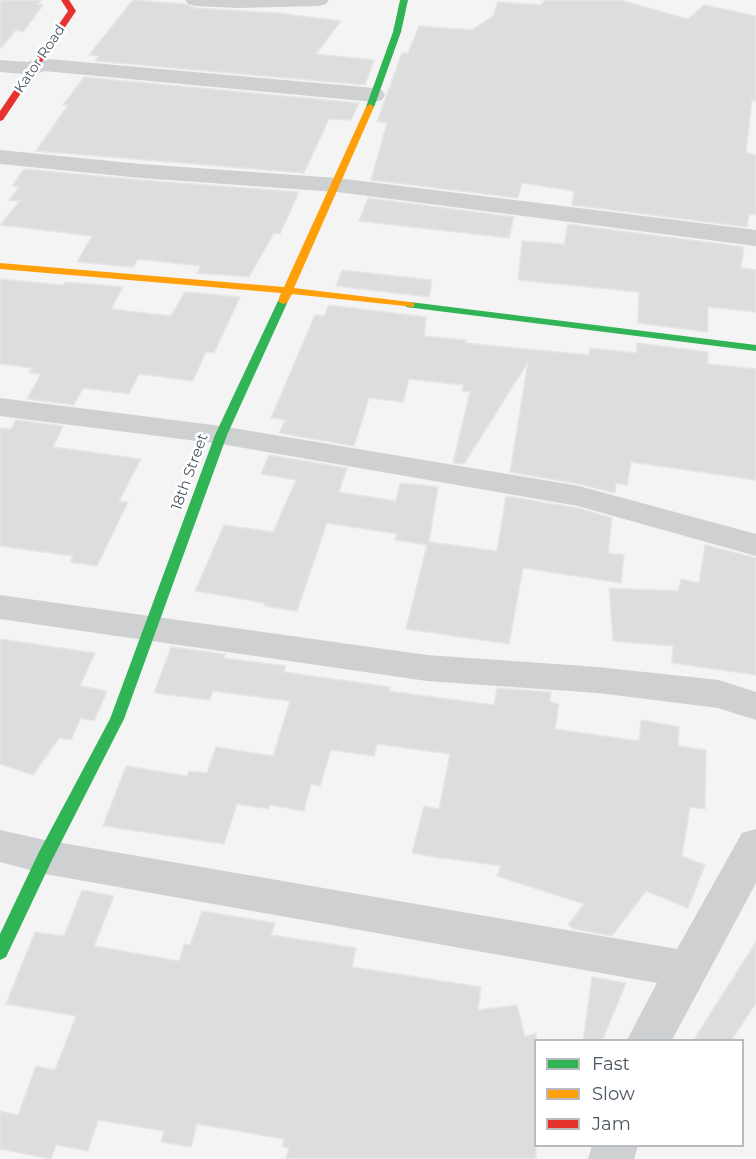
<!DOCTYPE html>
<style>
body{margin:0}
#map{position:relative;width:756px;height:1159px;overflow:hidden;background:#f4f4f4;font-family:Montserrat,sans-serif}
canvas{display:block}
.legend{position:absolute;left:534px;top:1039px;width:210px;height:108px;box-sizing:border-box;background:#fff;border:2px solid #b7bbc0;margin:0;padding:8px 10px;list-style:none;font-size:18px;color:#4a5661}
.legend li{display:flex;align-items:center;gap:12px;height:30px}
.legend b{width:30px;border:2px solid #b7bbc0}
</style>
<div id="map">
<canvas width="756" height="1159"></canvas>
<ul class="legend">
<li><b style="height:8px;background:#30b455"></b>Fast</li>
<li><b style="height:8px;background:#ff9f0a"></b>Slow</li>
<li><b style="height:8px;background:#e5322d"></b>Jam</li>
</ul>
</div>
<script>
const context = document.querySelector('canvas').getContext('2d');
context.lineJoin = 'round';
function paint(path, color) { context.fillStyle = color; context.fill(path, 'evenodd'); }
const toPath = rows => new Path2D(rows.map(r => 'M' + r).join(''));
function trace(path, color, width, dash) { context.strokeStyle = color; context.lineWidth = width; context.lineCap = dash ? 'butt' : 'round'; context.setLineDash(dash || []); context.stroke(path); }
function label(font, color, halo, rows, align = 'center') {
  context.font = font + ' Montserrat,sans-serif'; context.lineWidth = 5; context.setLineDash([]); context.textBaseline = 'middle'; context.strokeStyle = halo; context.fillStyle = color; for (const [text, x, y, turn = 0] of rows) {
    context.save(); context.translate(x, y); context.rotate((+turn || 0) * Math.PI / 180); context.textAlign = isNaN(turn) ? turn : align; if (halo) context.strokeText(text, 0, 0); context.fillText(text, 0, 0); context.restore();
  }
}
const building = toPath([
 [0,0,42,0,38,4,43,5,23,32,16,30,0,49,0,0],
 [133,0,185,4,195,8,277,13,341,21,316,54,374,60,365,85,95,61,99,56,89,55,133,0],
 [545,0,620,0,688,19,704,5,756,16,756,101,752,100,746,153,756,155,756,215,749,214,747,227,572,205,574,191,522,183,518,198,371,180,387,123,377,122,402,53,408,53,419,26,472,30,493,16,498,2,541,5,545,0],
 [84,77,359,103,351,120,329,119,304,173,36,151,68,105,63,105,84,77],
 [24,169,141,180,299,192,280,234,274,233,249,277,197,273,201,266,138,259,133,267,77,262,92,236,0,225,20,201,9,200,19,187,12,186,24,169],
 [368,198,514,217,509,238,359,221,368,198],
 [568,224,744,247,741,268,756,270,756,312,708,307,708,332,638,323,639,292,518,280,522,241,564,244,568,224],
 [342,270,432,280,429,297,336,286,342,270],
 [0,279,63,285,65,282,123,287,111,309,171,316,185,292,240,297,214,353,206,352,193,381,139,374,129,394,83,388,74,405,27,399,41,374,29,373,32,368,0,364,0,279],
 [329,305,426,317,424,336,466,340,465,343,589,355,590,348,636,353,637,343,708,352,708,364,756,369,756,480,631,462,627,485,616,483,615,493,579,484,510,472,528,362,464,464,453,463,470,392,462,391,463,385,409,379,403,402,369,398,354,446,279,433,285,420,271,418,315,315,324,316,329,305],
 [16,420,63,426,53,447,141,459,119,501,128,502,97,566,70,562,73,556,0,546,0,428,11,429,16,420],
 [269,455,347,468,339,492,396,501,400,483,438,487,429,542,497,551,506,496,578,508,612,518,608,553,624,555,621,583,523,568,509,644,406,629,427,545,395,540,397,534,327,523,297,611,264,606,265,603,195,591,224,525,273,532,296,480,261,474,269,455],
 [705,545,756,558,756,675,672,663,673,646,613,641,609,588,678,591,681,579,699,583,705,545],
 [0,639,95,653,80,686,107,691,94,721,81,718,71,740,59,738,33,775,0,764,0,639],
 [171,647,225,654,224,658,286,666,284,672,390,687,389,691,494,705,497,688,551,692,550,702,559,704,555,729,639,741,641,720,679,727,678,746,706,750,705,809,690,807,682,856,705,865,688,908,646,891,612,936,574,929,568,925,584,904,497,876,501,866,445,858,445,859,412,853,424,806,439,809,450,754,377,744,374,756,331,750,320,786,311,784,304,811,270,805,269,809,237,804,224,844,103,826,126,766,187,776,189,771,207,773,216,747,273,756,290,701,213,691,210,700,154,693,171,647],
 [82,890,114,896,94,946,179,961,184,944,190,945,202,911,275,923,271,935,356,948,352,967,481,987,478,1010,517,1005,525,1037,536,1033,536,1159,286,1159,289,1148,282,1146,284,1139,197,1124,191,1147,161,1142,164,1131,98,1120,88,1151,56,1145,51,1159,0,1149,0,1111,18,1115,36,1066,55,1070,76,1016,6,1004,35,932,64,936,82,890],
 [756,942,756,1003,731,1041,693,1041,756,942],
 [592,977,626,983,602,1041,583,1041,592,977]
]);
const street = toPath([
 [185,0,329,0,326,4,319,6,238,8,195,6,188,4,185,0],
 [37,58,374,88,382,90,385,95,382,100,374,102,44,71,35,75,0,72,0,60,28,62,37,58],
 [0,150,141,164,337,178,756,230,756,246,337,192,141,178,0,164,0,150],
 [0,398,221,426,579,486,756,534,756,556,578,506,221,444,0,416,0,398],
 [0,595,427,655,598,667,719,680,756,692,756,720,718,708,598,693,427,681,0,619,0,595],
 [756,829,756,883,672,1040,627,1040,657,983,45,874,0,862,0,830,45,840,677,949,742,833,756,829],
 [592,1146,638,1146,634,1159,588,1159,592,1146]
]);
const fast = toPath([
 [400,0,408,0,401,32,374,107,367,109,366,107,393,32,400,0],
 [283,298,288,301,227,435,124,719,52,860,6,957,0,960,0,934,39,852,110,719,215,435,278,301,283,298],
 [410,302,756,345,756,351,406,307,406,303,410,302]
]);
const slow = toPath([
 [370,104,374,107,294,288,410,302,414,303,414,307,292,294,287,303,283,304,278,301,281,293,0,269,0,263,284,287,366,107,370,104]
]);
const jam = toPath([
 [61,0,69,0,76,11,3,120,0,121,0,111,68,11,61,0]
]);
const farStreetnames = [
 ["Kator Road",40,59,-56]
];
const streetNames = [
 ["18th Street",190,472,-70]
];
paint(building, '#ddddde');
trace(building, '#e5e6e7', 1.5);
paint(street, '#ced0d2');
paint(fast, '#30b455');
paint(slow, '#ff9f0a');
paint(jam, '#e5322d');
label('14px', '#4a5661', '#fff', farStreetnames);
label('15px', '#4a5661', '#fff', streetNames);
</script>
